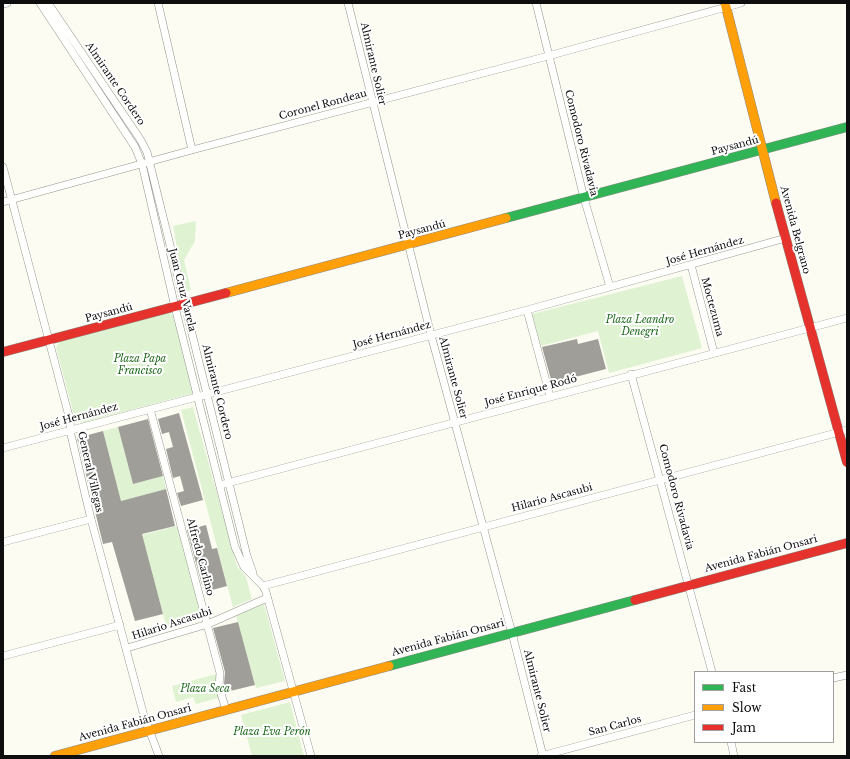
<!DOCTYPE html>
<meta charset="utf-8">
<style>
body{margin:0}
#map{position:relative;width:850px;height:759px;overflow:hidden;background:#fcfcf2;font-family:"Libre Baskerville",serif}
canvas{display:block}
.frame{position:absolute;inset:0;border:4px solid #0e0e0e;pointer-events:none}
.legend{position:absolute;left:694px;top:671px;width:140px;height:72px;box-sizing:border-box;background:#fff;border:1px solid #9f9f9f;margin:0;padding:5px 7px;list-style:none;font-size:12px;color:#0e0e0e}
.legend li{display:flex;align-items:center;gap:8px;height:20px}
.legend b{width:20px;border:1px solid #9f9f9f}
</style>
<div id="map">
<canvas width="850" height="759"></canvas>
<div class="frame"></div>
<ul class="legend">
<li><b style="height:5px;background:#30b455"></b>Fast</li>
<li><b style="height:5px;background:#ff9f0a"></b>Slow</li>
<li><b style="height:5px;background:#e5322d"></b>Jam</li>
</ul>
</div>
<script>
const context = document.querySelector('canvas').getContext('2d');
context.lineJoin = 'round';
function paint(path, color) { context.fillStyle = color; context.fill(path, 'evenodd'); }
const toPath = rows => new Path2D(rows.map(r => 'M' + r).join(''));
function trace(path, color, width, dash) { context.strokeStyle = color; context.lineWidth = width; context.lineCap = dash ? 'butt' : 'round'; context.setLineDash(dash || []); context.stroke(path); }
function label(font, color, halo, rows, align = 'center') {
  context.font = font + ' "Libre Baskerville",serif'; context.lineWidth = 4; context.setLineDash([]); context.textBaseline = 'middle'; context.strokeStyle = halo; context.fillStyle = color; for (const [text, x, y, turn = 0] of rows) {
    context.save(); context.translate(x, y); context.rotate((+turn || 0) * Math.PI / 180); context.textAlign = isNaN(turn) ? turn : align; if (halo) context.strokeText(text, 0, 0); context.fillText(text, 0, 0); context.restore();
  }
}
const green = toPath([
 [196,221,195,241,184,260,191,290,187,291,184,288,173,226],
 [682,276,702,348,609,373,598,331,541,346,532,314],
 [169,313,175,317,194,393,81,423,75,419,56,348,59,342],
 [193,407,237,566,246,577,252,599,233,607,181,410],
 [118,427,133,484,163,476,166,489,121,501,103,431],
 [181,525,206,618,167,629,142,535],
 [264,604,285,681,256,688,236,615],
 [220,673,222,697,196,704,193,697,176,702,172,686],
 [290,702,304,756,252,756,241,715]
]);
const building = toPath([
 [577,339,578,344,598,339,606,369,552,383,542,347],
 [179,413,203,500,181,506,177,493,184,491,180,476,173,478,166,449,173,447,169,432,162,434,158,419],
 [148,419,163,476,133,484,118,427],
 [103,431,121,501,166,489,175,526,142,534,163,614,135,621,112,542,103,544,77,438],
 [206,525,212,549,217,548,227,586,205,592,203,585,202,585,187,530],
 [238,622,255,685,226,692,224,684,225,672,213,628]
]);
const street = toPath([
 [40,3,135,147,142,164,175,307,235,547,244,567,263,586,266,592,311,756],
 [48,3,140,139,147,152,247,556,253,573],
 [158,3,192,150],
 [348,3,431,335,512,633,543,756],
 [536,3,584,198,610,287],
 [3,4,7,3],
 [3,167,70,420,71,435,91,519,144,716,159,756],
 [3,202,192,150,548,56,741,3],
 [691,265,714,353],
 [527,310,550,396],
 [631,374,712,672],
 [150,409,220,673,219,687,226,710],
 [3,448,527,310,786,238],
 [220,485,847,318],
 [3,542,91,519],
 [263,586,847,430],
 [127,648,208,624,267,598],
 [3,656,120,625],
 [833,678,847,675],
 [731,742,734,756],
 [541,756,695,715]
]);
const fast = toPath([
 [506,218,847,127],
 [389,666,635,600]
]);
const slow = toPath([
 [725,3,776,203],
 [226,293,506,218],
 [55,756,389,666]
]);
const jam = toPath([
 [776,203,847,462],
 [3,352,226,293],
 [635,600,847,543]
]);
const streetNames = [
 ["Almirante Solier",373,64,77],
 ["Almirante Cordero",115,84,56],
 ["Coronel Rondeau",323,105,-15],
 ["Comodoro Rivadavia",581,143,76],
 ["Paysandú",735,146,-15],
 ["Paysandú",422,230,-15],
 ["Avenida Belgrano",795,230,75],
 ["José Hernández",705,251,-16],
 ["Juan Cruz Varela",182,290,76],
 ["Moctezuma",712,307,75],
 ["Paysandú",109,313,-15],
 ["José Hernández",392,335,-15],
 ["Almirante Solier",453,378,75],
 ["José Enrique Rodó",531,391,-15],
 ["Almirante Cordero",217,392,76],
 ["José Hernández",79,417,-15],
 ["General Villegas",90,472,77],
 ["Comodoro Rivadavia",676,497,75],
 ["Hilario Ascasubi",552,498,-15],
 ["Avenida Fabián Onsari",761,554,-15],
 ["Alfredo Carlino",200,557,75],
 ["Hilario Ascasubi",172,624,-18],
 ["Avenida Fabián Onsari",448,638,-15],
 ["Almirante Solier",537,691,76],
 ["Avenida Fabián Onsari",135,723,-15],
 ["San Carlos",615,726,-15]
];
const parkNames = [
 ["Plaza Leandro",640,320],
 ["Denegri",640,332],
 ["Plaza Papa",140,359],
 ["Francisco",140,371],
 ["Plaza Seca",205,689],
 ["Plaza Eva Perón",272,732]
];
paint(green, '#dff3d2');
paint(building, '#9f9e98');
trace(street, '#959591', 8);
trace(fast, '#8c8c87', 10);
trace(slow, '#8c8c87', 10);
trace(jam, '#8c8c87', 10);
trace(street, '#fffffd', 7);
trace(fast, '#30b455', 9);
trace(slow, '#ff9f0a', 9);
trace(jam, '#e5322d', 9);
label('10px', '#0e0e0e', '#fff', streetNames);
label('italic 10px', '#1d681b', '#fff', parkNames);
</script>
